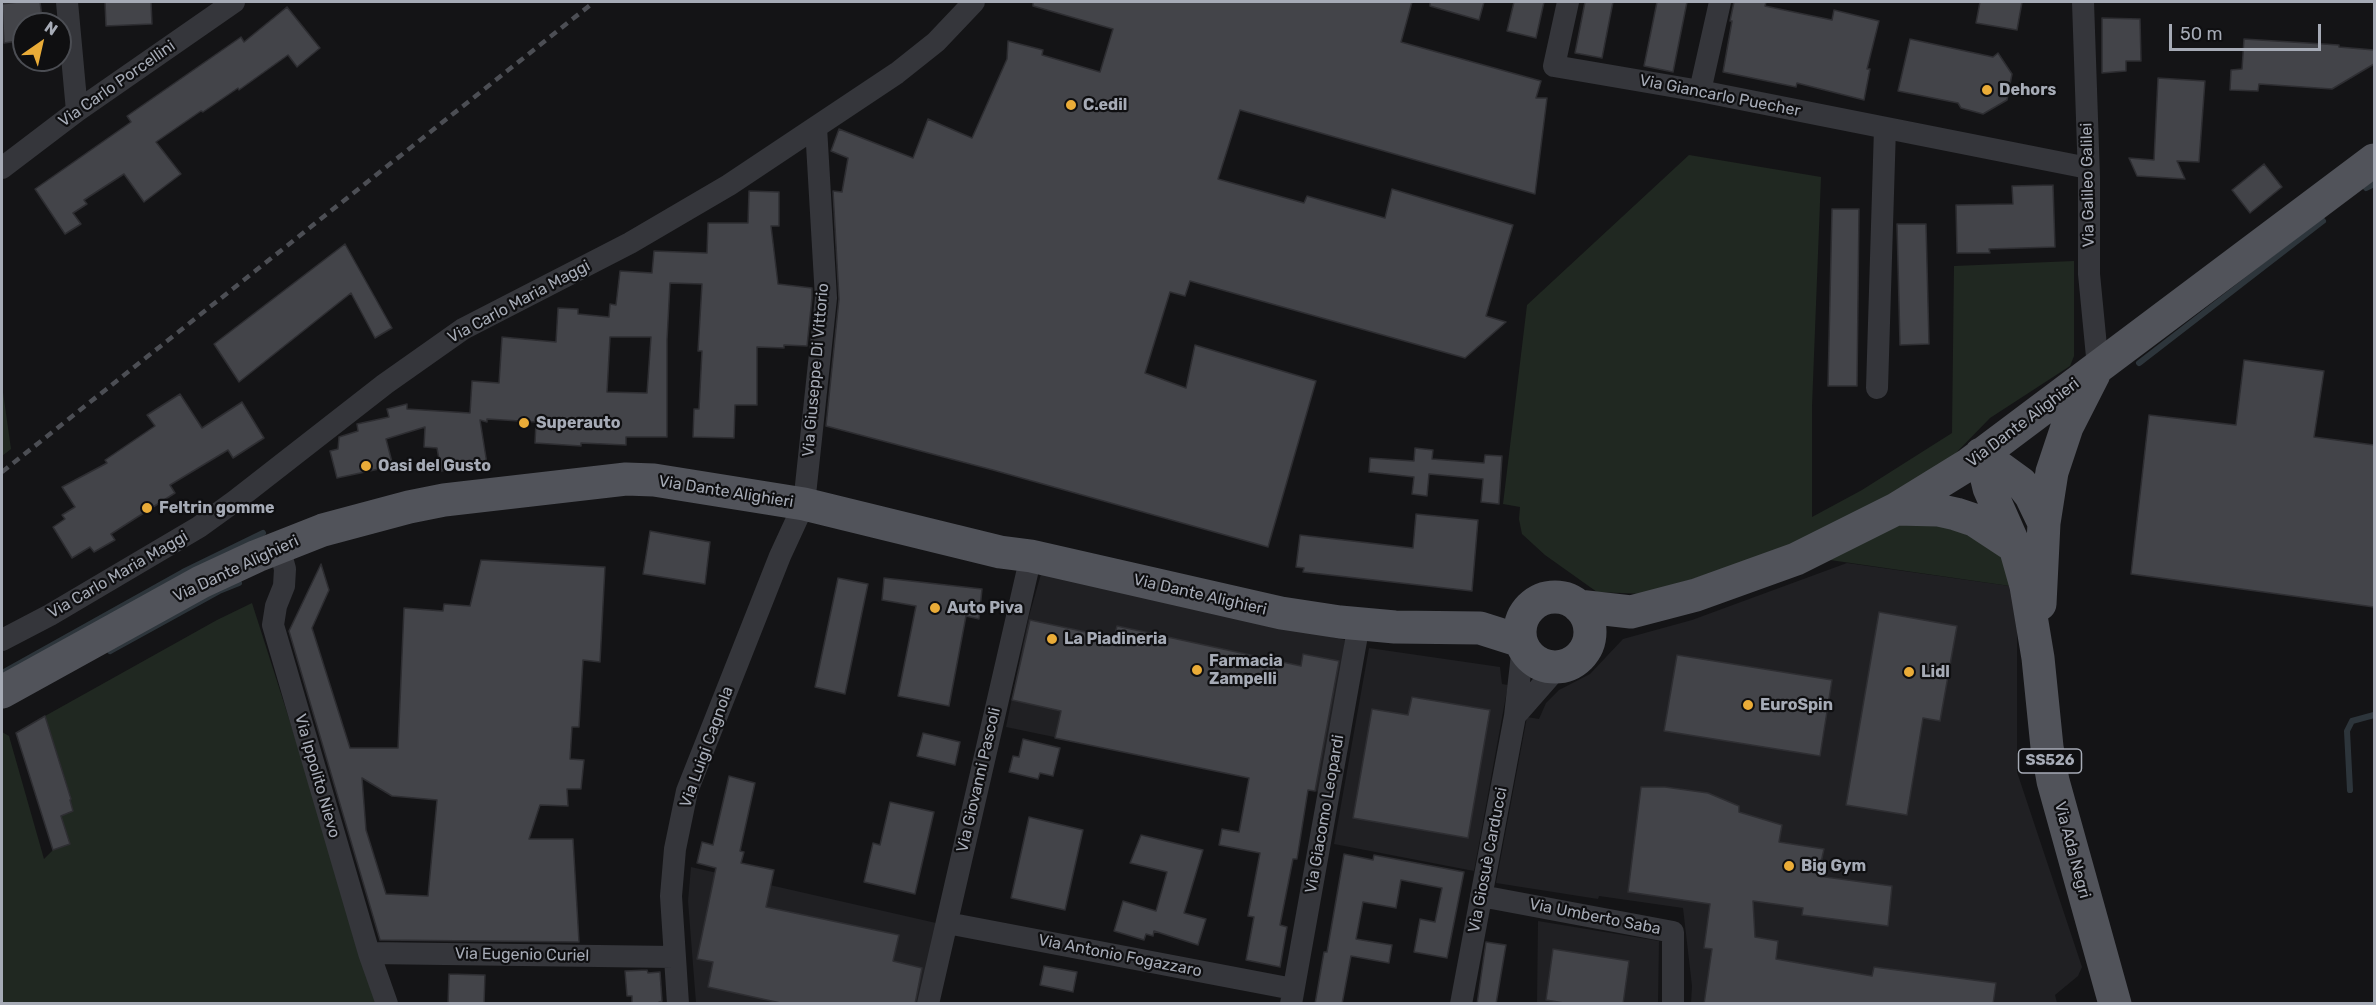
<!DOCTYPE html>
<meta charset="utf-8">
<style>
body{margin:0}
#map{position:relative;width:2376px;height:1005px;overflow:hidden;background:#141416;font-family:Rubik,sans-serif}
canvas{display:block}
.frame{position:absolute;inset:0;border:3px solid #a6abb6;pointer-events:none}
.north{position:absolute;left:12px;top:12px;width:60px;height:60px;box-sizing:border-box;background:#0f0f11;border:2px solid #4b4d53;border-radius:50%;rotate:34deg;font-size:16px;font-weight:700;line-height:24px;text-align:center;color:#a6abb6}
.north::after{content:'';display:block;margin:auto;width:21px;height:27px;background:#eaac38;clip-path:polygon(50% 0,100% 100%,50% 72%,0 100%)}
.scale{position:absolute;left:2169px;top:24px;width:152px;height:27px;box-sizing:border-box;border:3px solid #a6abb6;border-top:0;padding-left:8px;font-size:18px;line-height:21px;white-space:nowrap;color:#a6abb6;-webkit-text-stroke:4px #0f0f11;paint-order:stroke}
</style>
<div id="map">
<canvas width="2376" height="1005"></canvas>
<div class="frame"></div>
<div class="north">N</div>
<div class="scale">50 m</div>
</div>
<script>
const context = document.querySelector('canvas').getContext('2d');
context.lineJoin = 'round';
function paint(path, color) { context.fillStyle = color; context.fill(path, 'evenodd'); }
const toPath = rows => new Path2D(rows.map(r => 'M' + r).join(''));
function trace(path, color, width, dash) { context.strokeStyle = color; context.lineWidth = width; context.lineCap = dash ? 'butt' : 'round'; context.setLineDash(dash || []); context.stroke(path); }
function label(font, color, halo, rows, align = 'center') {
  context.font = font + ' Rubik,sans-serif'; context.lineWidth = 4.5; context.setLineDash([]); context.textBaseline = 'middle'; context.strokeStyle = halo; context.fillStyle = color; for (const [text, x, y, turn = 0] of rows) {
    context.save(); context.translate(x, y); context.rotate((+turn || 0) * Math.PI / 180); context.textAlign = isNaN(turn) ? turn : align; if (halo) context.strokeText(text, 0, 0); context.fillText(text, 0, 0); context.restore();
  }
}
const built = toPath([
 [1847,563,2017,587,2017,772,2082,967,2078,976,2055,995,2057,1003,1691,1003,1692,986,1683,908,1599,896,1598,899,1496,883,1527,717,1539,719,1546,703,1559,690,1590,674,1623,639,1692,620],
 [1041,574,1345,640,1343,660,1319,792,1006,727,1028,620],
 [1369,648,1500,667,1502,684,1508,685,1474,871,1334,844],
 [691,867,936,923,920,1003,696,1003,688,901],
 [1538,921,1659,941,1658,1003,1537,1004]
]);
const green = toPath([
 [1689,155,1821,177,1812,406,1812,517,1862,490,1952,433,1954,266,2074,261,2074,356,2070,366,1990,418,1954,455,1894,497,1799,546,1644,594,1597,592,1545,555,1522,534,1519,519,1520,507,1503,504,1527,305],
 [2,385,11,449,2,456],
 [1928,516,2006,554,2017,587,1830,560,1906,518],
 [252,603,380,1003,2,1004,2,732,9,736,44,859,53,850,70,844,61,816,73,811,70,800,71,798,45,716,217,620]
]);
const stream = toPath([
 [2366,188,2374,184],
 [2139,363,2323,221],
 [110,651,219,591,239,583],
 [2,673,183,572,263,533],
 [2350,790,2347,731,2352,721,2374,715]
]);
const building = toPath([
 [18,2,40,2,43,24,24,24,24,40,4,43,2,4,18,2],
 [105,2,151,2,152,24,106,26,105,2],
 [1033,2,1412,2,1401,42,1541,81,1536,98,1547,98,1535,194,1240,110,1218,179,1304,203,1307,196,1385,218,1392,189,1513,225,1486,316,1506,322,1465,358,1190,281,1185,296,1170,292,1145,373,1186,388,1195,345,1316,381,1268,547,993,470,826,426,839,299,833,191,842,192,848,158,831,151,839,129,913,158,928,119,972,138,1007,59,1008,41,1043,50,1042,55,1100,72,1113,29,1033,6,1033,2],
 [1430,2,1484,2,1479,20,1430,6,1430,2],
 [1514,2,1544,2,1536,38,1507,31,1514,2],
 [1585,2,1613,2,1602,58,1575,53,1585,2],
 [1657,2,1687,2,1673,72,1644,66,1657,2],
 [1734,2,1766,2,1765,6,1832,20,1834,10,1879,21,1867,69,1870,69,1864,100,1797,83,1796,87,1723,72,1732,21,1730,21,1734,2],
 [1980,2,2022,2,2017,30,1976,23,1980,2],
 [287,7,320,48,297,67,288,55,239,90,238,88,203,112,201,111,156,142,181,174,144,202,124,174,84,200,87,204,73,213,81,224,65,234,35,189,131,122,127,116,241,37,244,42,287,7],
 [2102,18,2140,19,2141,61,2126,61,2126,71,2102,73,2102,18],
 [1910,39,1993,57,1998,53,2012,74,2007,100,1983,114,1961,108,1958,103,1898,91,1910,39],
 [2244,39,2339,45,2339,47,2374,50,2374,64,2332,89,2259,84,2258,91,2230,90,2231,70,2242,69,2244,39],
 [2158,78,2205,81,2199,162,2177,161,2185,179,2137,176,2129,158,2154,160,2158,78],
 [2264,164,2282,187,2250,213,2232,190,2264,164],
 [2053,185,2055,247,1989,249,1990,253,1957,253,1956,205,2013,204,2012,186,2053,185],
 [749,191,779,192,779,226,771,226,778,284,812,288,812,298,807,346,784,345,784,348,757,347,757,405,735,405,734,438,693,437,694,409,699,409,702,351,698,351,702,284,670,283,667,340,667,437,626,437,626,445,581,443,581,446,535,443,536,422,487,419,487,422,480,420,487,464,441,471,437,448,424,447,425,427,386,439,393,466,337,478,330,451,338,449,339,437,358,431,357,424,389,417,387,409,407,404,407,409,470,413,472,381,499,383,502,337,556,342,558,308,578,309,578,314,609,317,610,304,616,305,620,271,652,273,654,251,707,253,708,223,748,223,749,191],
 [610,337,651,337,647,393,607,392,610,337],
 [1832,209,1859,209,1857,386,1828,386,1832,209],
 [1897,224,1926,224,1929,344,1900,345,1897,224],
 [345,244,392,328,375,338,351,293,239,382,214,344,345,244],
 [2244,360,2324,371,2314,437,2374,445,2374,607,2131,574,2149,415,2236,425,2244,360],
 [180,394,202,428,242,402,264,438,233,458,228,450,170,485,175,493,111,534,115,540,94,552,90,547,72,558,53,527,65,519,62,515,75,507,62,487,107,463,105,460,155,426,147,415,180,394],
 [1415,448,1433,450,1432,459,1484,463,1485,455,1502,456,1499,504,1481,502,1483,479,1429,474,1427,496,1412,494,1414,477,1369,472,1370,458,1414,461,1415,448],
 [1416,514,1478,520,1472,591,1303,572,1304,568,1296,567,1300,535,1413,548,1416,514],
 [650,531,710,542,705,584,643,574,650,531],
 [481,560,605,567,600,662,583,660,579,727,572,727,570,759,584,760,581,789,567,789,568,806,540,805,529,839,573,839,579,942,380,940,289,631,321,564,329,590,312,628,350,748,398,748,404,608,443,611,444,604,470,606,481,560],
 [362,778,392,796,437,800,428,896,386,894,366,830,362,778],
 [838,578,868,584,845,694,815,687,838,578],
 [884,578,982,589,979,619,966,616,949,706,898,696,916,606,882,600,884,578],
 [1879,612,1957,626,1940,721,1923,718,1907,815,1846,805,1879,612],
 [1030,620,1114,638,1117,626,1301,666,1303,654,1339,661,1315,791,1308,790,1297,859,1293,859,1280,925,1287,927,1280,967,1246,960,1254,917,1248,916,1260,853,1219,845,1222,829,1239,832,1249,778,1055,738,1061,711,1012,700,1030,620],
 [1677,655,1832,680,1820,756,1664,731,1677,655],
 [1412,697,1490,710,1468,838,1353,818,1372,709,1408,715,1412,697],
 [45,716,71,799,70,800,73,811,61,816,70,844,53,850,16,733,45,716],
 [923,733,960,742,955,765,917,756,923,733],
 [1023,739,1060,748,1053,776,1040,773,1038,779,1009,772,1013,756,1019,757,1023,739],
 [729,776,755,783,740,851,744,852,741,863,774,870,766,907,899,935,893,961,922,968,915,1004,785,1004,708,987,713,962,697,959,716,868,697,863,702,842,713,845,729,776],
 [1641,787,1665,787,1708,793,1739,806,1739,812,1782,825,1779,842,1824,849,1818,876,1892,886,1888,926,1802,915,1803,908,1753,901,1755,937,1778,941,1776,959,1872,976,1874,967,1996,983,1993,1004,1704,1004,1712,949,1704,948,1710,904,1628,892,1641,787],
 [890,802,934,812,915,894,864,882,873,843,880,845,890,802],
 [1029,817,1083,830,1065,910,1011,898,1029,817],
 [1141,835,1203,850,1184,913,1206,919,1198,945,1154,931,1153,936,1146,934,1144,940,1114,931,1123,901,1156,911,1167,872,1130,863,1141,835],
 [1344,854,1373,860,1374,855,1464,872,1447,958,1414,952,1420,919,1435,922,1442,888,1401,880,1396,908,1363,902,1356,939,1392,945,1389,963,1351,956,1342,1004,1315,1004,1324,952,1327,952,1344,854],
 [1486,942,1506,945,1496,1004,1477,1004,1486,942],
 [1553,949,1629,961,1623,1004,1570,1004,1546,1000,1553,949],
 [1044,966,1077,972,1073,992,1040,985,1044,966],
 [647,970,648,973,660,972,662,1001,655,1004,632,1004,632,996,627,996,625,971,647,970],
 [449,974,485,975,484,1004,448,1004,449,974]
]);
const minor = toPath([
 [67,2,77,111],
 [1568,2,1554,66,1700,91,2088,168],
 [2083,2,2089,177,2089,274,2098,367],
 [1700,91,1720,2],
 [2,168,77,111,234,2],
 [1877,388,1885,128],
 [279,547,285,569,284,586,276,606,273,625,369,953,387,1004],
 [2,640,50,615,199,527,235,501,385,384,463,329,630,243,729,185,897,73,936,42,974,2],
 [1515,716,1558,667],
 [1481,896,1673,932,1673,1004],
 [947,923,1293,989],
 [369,953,674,957],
 [678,1004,671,896,675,849,687,791,780,556,804,504,826,298,816,127],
 [928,1004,1031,556],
 [1291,1004,1359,624],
 [1461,1004,1515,716,1523,646]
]);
const primary = toPath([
 [1981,454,1989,488,2015,547,2026,586,2038,658,2047,747,2053,781,2115,1004],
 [1981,454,2021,483,2031,496,2044,523],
 [1896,509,1938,510,1956,514,1974,520,2015,547],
 '1520 632a35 35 0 1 1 70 0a35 35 0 1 1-70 0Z',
 [2040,604,2044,523,2052,472,2067,427,2094,374],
 [1578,606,1631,612,1696,595,1796,559,1896,509,1969,464,2374,160],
 [2,692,201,582,257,556,323,530,409,507,444,500,626,479,654,480,804,504,1000,552,1031,556,1281,613,1340,622,1395,627,1480,628,1521,641]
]);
const rail = toPath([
 [2,472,594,2]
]);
const markers = [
 [1987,90,6,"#eaac38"],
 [1071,105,6,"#eaac38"],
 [524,423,6,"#eaac38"],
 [366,466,6,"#eaac38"],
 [147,508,6,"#eaac38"],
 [935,608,6,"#eaac38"],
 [1052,639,6,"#eaac38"],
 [1197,670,6,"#eaac38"],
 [1909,672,6,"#eaac38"],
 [1748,705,6,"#eaac38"],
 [1789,866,6,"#eaac38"]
];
const shields = [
 [2050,761,63]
];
const shieldNames = [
 ["SS526",2050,761]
];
const streetNames = [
 ["Via Carlo Porcellini",117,84,-35],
 ["Via Giancarlo Puecher",1720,96,11],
 ["Via Galileo Galilei",2088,185,-91],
 ["Via Carlo Maria Maggi",519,302,-28],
 ["Via Giuseppe Di Vittorio",816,370,-85],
 ["Via Dante Alighieri",2023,423,-37],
 ["Via Dante Alighieri",726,492,9],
 ["Via Dante Alighieri",236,569,-25],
 ["Via Carlo Maria Maggi",118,575,-30],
 ["Via Dante Alighieri",1200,595,13],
 ["Via Luigi Cagnola",707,747,-70],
 ["Via Ippolito Nievo",317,776,74],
 ["Via Giovanni Pascoli",979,780,-77],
 ["Via Giacomo Leopardi",1325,814,-80],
 ["Via Ada Negri",2072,850,75],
 ["Via Giosuè Carducci",1488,860,-79],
 ["Via Umberto Saba",1595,917,11],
 ["Via Eugenio Curiel",522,955,1],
 ["Via Antonio Fogazzaro",1120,956,11]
];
const poiNames = [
 ["Dehors",1999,90],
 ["C.edil",1083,105],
 ["Superauto",536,423],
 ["Oasi del Gusto",378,466],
 ["Feltrin gomme",159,508],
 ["Auto Piva",947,608],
 ["La Piadineria",1064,639],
 ["Farmacia",1209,661],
 ["Zampelli",1209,679],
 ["Lidl",1921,672],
 ["EuroSpin",1760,705],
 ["Big Gym",1801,866]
];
paint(built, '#202023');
paint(green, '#202821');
trace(stream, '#2d353b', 6);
paint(building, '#434449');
trace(building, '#2e2e32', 1.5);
trace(minor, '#35363b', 22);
trace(primary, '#51535a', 33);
trace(rail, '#4c4e54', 4.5, [8, 6]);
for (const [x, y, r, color] of markers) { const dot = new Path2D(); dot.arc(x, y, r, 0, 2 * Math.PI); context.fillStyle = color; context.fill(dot); trace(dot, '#0f0f11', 2); }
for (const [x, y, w] of shields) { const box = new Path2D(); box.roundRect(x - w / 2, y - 12, w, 24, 4.5); context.fillStyle = '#0f0f11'; context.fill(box); trace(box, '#a6abb6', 1.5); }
label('bold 15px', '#a6abb6', null, shieldNames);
label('16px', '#a6abb6', '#0f0f11', streetNames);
label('bold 16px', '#a6abb6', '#0f0f11', poiNames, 'left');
</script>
